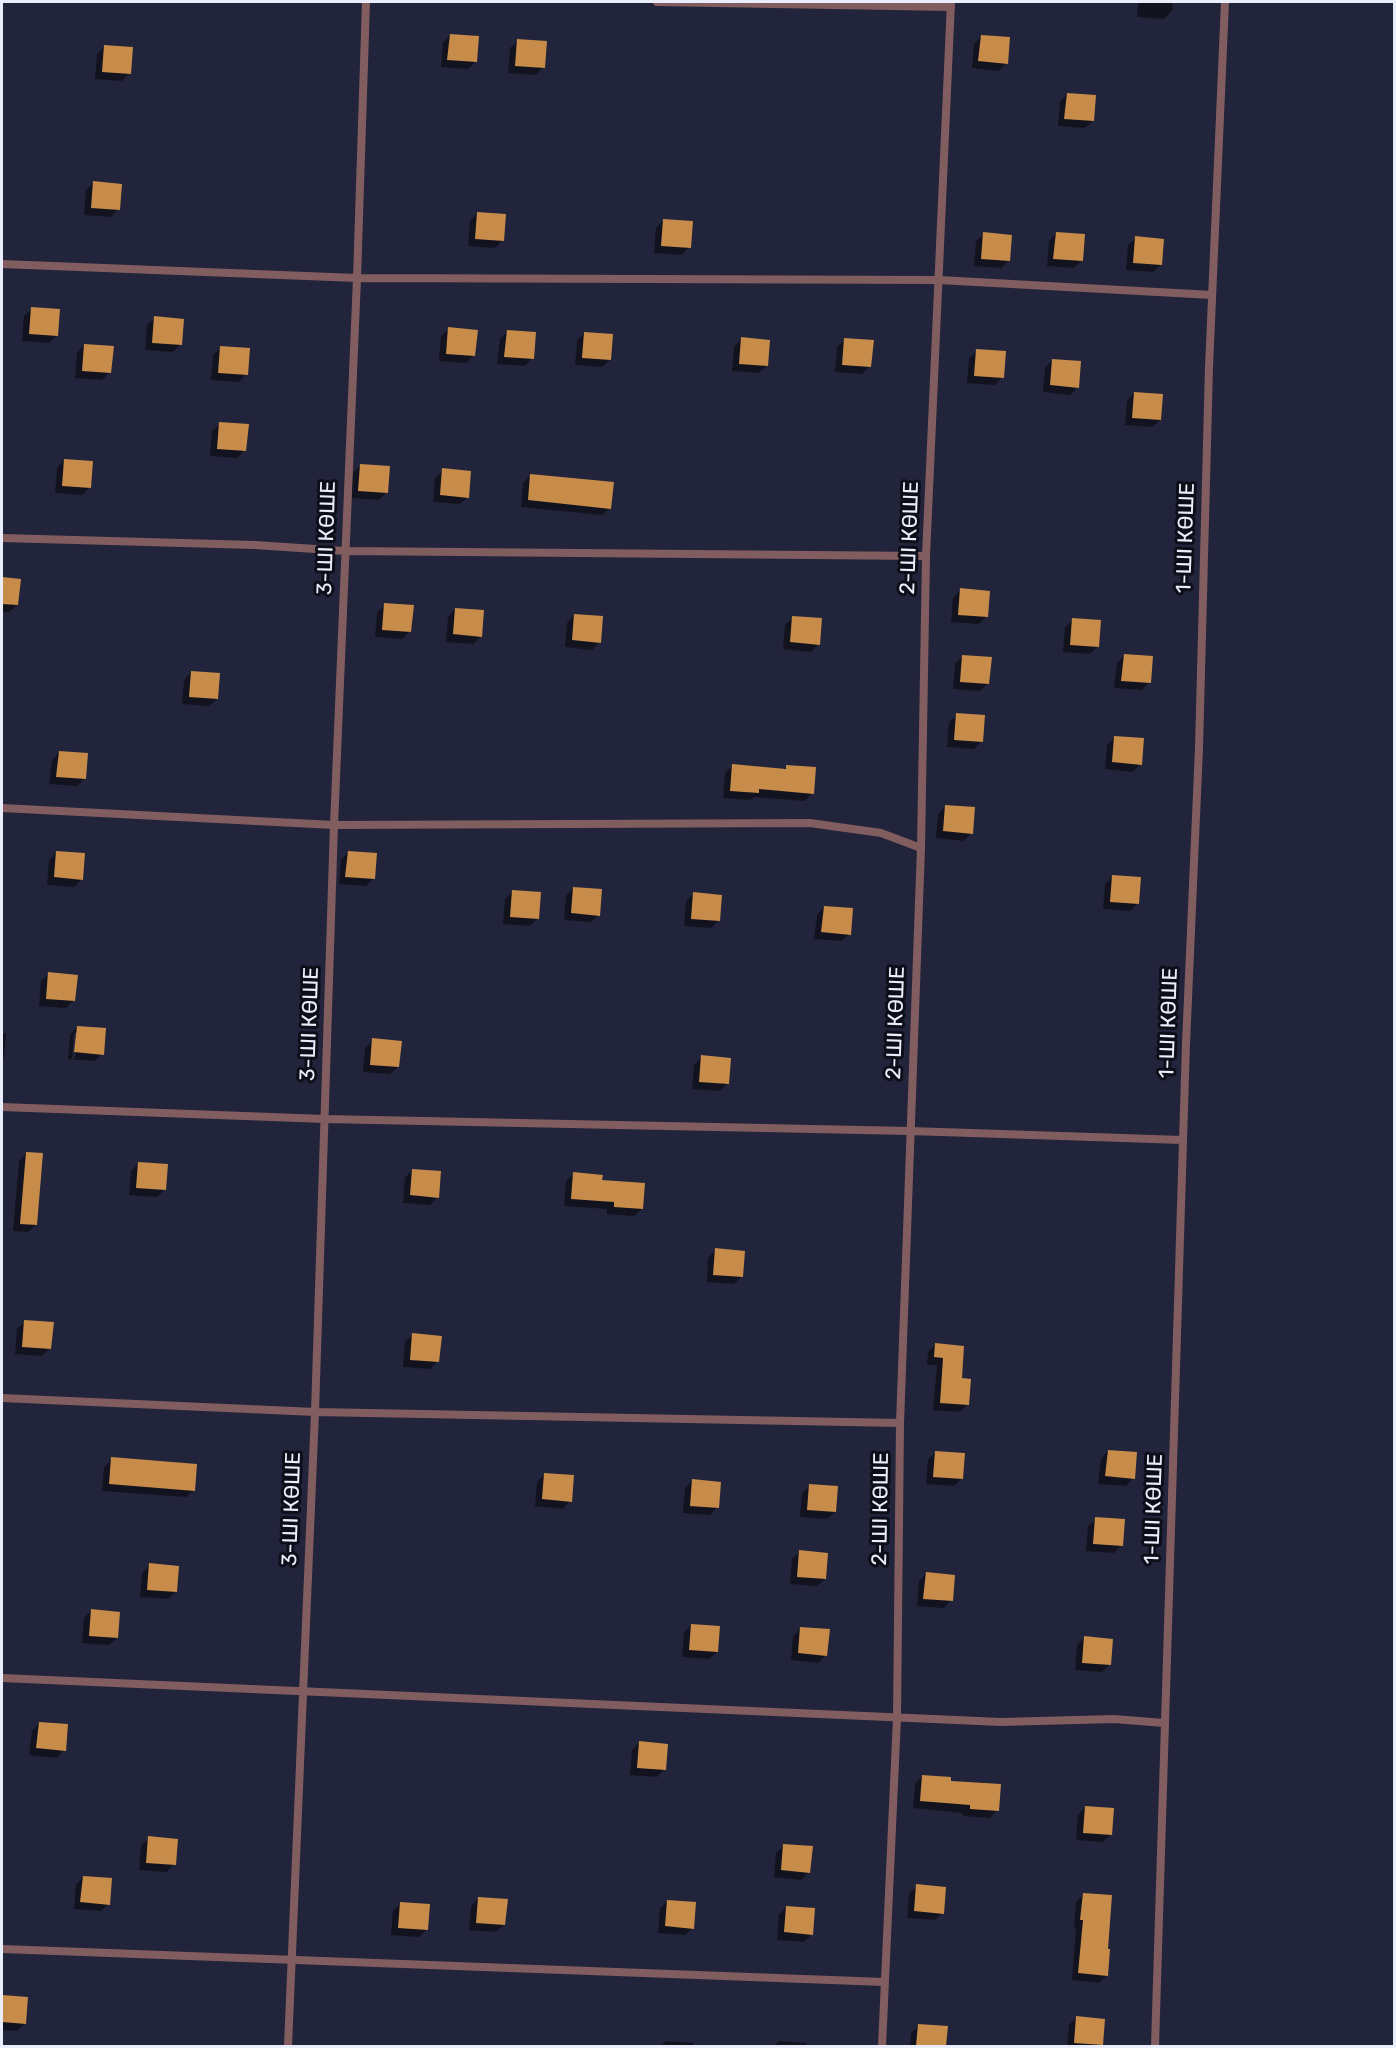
<!DOCTYPE html>
<meta charset="utf-8">
<style>
body{margin:0}
#map{position:relative;width:1396px;height:2048px;overflow:hidden;background:#22243b;font-family:Rubik,sans-serif}
canvas{display:block}
.frame{position:absolute;inset:0;border:3px solid #eaedfc;pointer-events:none}
</style>
<div id="map">
<canvas width="1396" height="2048"></canvas>
<div class="frame"></div>
</div>
<script>
const context = document.querySelector('canvas').getContext('2d');
context.lineJoin = 'round';
function paint(path, color) { context.fillStyle = color; context.fill(path, 'evenodd'); }
const toPath = rows => new Path2D(rows.map(r => 'M' + r).join(''));
function trace(path, color, width, dash) { context.strokeStyle = color; context.lineWidth = width; context.lineCap = dash ? 'butt' : 'round'; context.setLineDash(dash || []); context.stroke(path); }
function label(font, color, halo, rows, align = 'center') {
  context.font = font + ' Rubik,sans-serif'; context.lineWidth = 6; context.setLineDash([]); context.textBaseline = 'middle'; context.strokeStyle = halo; context.fillStyle = color; for (const [text, x, y, turn = 0] of rows) {
    context.save(); context.translate(x, y); context.rotate((+turn || 0) * Math.PI / 180); context.textAlign = isNaN(turn) ? turn : align; if (halo) context.strokeText(text, 0, 0); context.fillText(text, 0, 0); context.restore();
  }
}
const shadow = toPath([
 [1138,2,1173,2,1172,11,1164,19,1137,17],
 [450,35,475,62,468,69,441,67,443,43],
 [981,37,1006,63,999,71,972,68,974,44],
 [518,41,543,67,536,75,508,73,510,48],
 [104,47,129,73,122,81,95,79,97,54],
 [1067,94,1093,121,1085,128,1058,126,1060,102],
 [93,183,118,209,111,217,84,215,86,190],
 [477,213,503,240,495,248,468,246,470,221],
 [664,220,689,247,682,255,654,253,656,228],
 [984,234,1009,260,1001,268,974,266,976,241],
 [1056,234,1082,260,1074,268,1047,266,1049,241],
 [1136,238,1161,264,1153,272,1126,270,1128,245],
 [32,309,57,335,49,343,22,341,24,316],
 [155,318,180,344,173,352,145,350,147,325],
 [449,329,474,355,466,363,439,361,441,336],
 [507,332,532,358,525,366,497,364,500,339],
 [584,333,610,360,602,367,575,365,577,341],
 [741,339,767,366,759,373,732,371,734,347],
 [845,340,870,366,862,374,835,372,837,347],
 [84,345,110,372,102,380,75,378,77,353],
 [221,348,246,374,239,382,211,380,213,355],
 [977,351,1002,377,995,385,967,383,969,358],
 [1052,360,1078,387,1070,395,1043,392,1045,368],
 [1134,393,1160,420,1152,427,1125,425,1127,401],
 [220,424,245,450,237,458,210,456,212,431],
 [64,460,90,487,82,495,55,493,57,468],
 [361,465,386,492,379,500,351,498,353,473],
 [443,470,468,497,460,504,433,502,435,478],
 [531,475,610,508,602,515,521,507,523,483],
 [2,579,19,580,17,605,9,612,2,612],
 [961,590,986,617,979,624,951,622,953,598],
 [385,605,410,631,402,639,375,637,377,612],
 [455,609,481,636,473,644,446,642,448,617],
 [574,615,600,642,592,650,565,647,567,623],
 [793,618,818,644,811,652,783,649,785,625],
 [1073,620,1098,646,1090,654,1063,652,1065,627],
 [963,656,988,683,980,691,953,689,955,664],
 [1124,656,1149,682,1142,690,1114,688,1117,663],
 [191,672,217,699,209,706,182,704,184,680],
 [957,715,982,741,974,749,947,747,949,722],
 [1115,737,1140,764,1133,772,1105,769,1107,745],
 [59,752,84,779,77,786,49,784,52,760],
 [732,766,783,770,787,767,812,793,805,801,754,797,750,800,723,798,725,773],
 [946,806,971,833,964,841,936,838,938,814],
 [348,852,373,879,366,886,339,884,341,860],
 [56,853,82,879,74,887,47,885,49,860],
 [1112,877,1138,903,1130,911,1103,909,1105,884],
 [573,888,599,915,591,922,564,920,566,896],
 [512,892,538,918,530,926,503,924,505,899],
 [693,894,718,921,711,928,684,926,686,902],
 [824,907,849,934,842,941,814,939,817,915],
 [49,974,74,1000,66,1008,39,1006,41,981],
 [77,1027,102,1054,95,1061,68,1059,70,1035],
 [74,1033,77,1033,75,1060,72,1060],
 [2,1033,6,1033,4,1057,2,1060],
 [373,1040,398,1067,390,1074,363,1072,365,1048],
 [702,1057,727,1084,720,1091,692,1089,694,1065],
 [26,1153,36,1225,28,1232,13,1231,19,1161],
 [139,1163,164,1190,157,1197,129,1195,131,1171],
 [412,1170,438,1197,430,1205,403,1203,405,1178],
 [574,1174,601,1181,642,1209,634,1216,607,1214,607,1209,564,1206,566,1181],
 [716,1250,741,1277,734,1284,707,1282,708,1258],
 [25,1322,50,1348,42,1356,15,1354,17,1329],
 [413,1335,438,1361,430,1369,403,1367,405,1342],
 [935,1345,960,1379,968,1404,960,1412,933,1410,937,1365,927,1365,928,1352],
 [1108,1451,1133,1478,1126,1486,1098,1484,1101,1459],
 [936,1452,961,1479,954,1486,926,1484,928,1460],
 [112,1459,194,1490,186,1497,102,1491,104,1467],
 [545,1474,570,1501,563,1509,535,1506,537,1482],
 [692,1481,717,1507,710,1515,683,1513,685,1488],
 [810,1485,835,1512,827,1519,800,1517,802,1493],
 [1096,1519,1121,1545,1114,1553,1086,1551,1088,1526],
 [799,1552,825,1579,817,1586,790,1584,792,1559],
 [150,1565,175,1592,168,1599,140,1597,142,1573],
 [926,1574,951,1600,944,1608,917,1606,919,1581],
 [91,1611,117,1638,109,1645,82,1643,84,1618],
 [691,1625,717,1652,709,1659,682,1657,684,1633],
 [801,1628,826,1655,818,1663,791,1660,793,1636],
 [1084,1638,1110,1664,1102,1672,1075,1670,1077,1645],
 [39,1723,64,1750,57,1758,29,1755,32,1731],
 [639,1743,665,1769,657,1777,630,1775,632,1750],
 [922,1776,949,1782,997,1810,990,1818,963,1816,963,1813,913,1808,915,1784],
 [1085,1807,1111,1834,1103,1842,1076,1840,1078,1815],
 [149,1838,174,1864,167,1872,139,1870,141,1845],
 [784,1845,809,1872,801,1880,774,1877,776,1853],
 [83,1877,108,1904,101,1911,74,1909,76,1885],
 [917,1886,942,1913,935,1920,907,1918,909,1894],
 [1083,1895,1107,1975,1099,1983,1072,1980,1076,1927,1074,1927,1076,1902],
 [479,1898,504,1925,496,1932,469,1930,471,1906],
 [667,1901,693,1928,685,1935,658,1933,660,1909],
 [401,1903,426,1930,419,1937,391,1935,393,1911],
 [786,1907,812,1934,804,1942,777,1940,779,1915],
 [2,1997,26,1999,25,2023,17,2031,2,2030],
 [1076,2018,1101,2045,1100,2046,1067,2046,1069,2025],
 [919,2025,946,2027,945,2046,910,2046,911,2033],
 [666,2041,694,2043,693,2046,661,2046],
 [779,2041,806,2043,806,2046,774,2046]
]);
const building = toPath([
 [450,34,479,36,477,62,447,60],
 [981,35,1010,37,1008,64,978,61],
 [517,39,547,41,545,68,515,66],
 [104,45,133,47,131,74,102,72],
 [1067,93,1096,95,1094,121,1064,119],
 [93,181,122,184,120,210,91,208],
 [477,212,506,214,504,241,475,239],
 [663,219,693,221,691,248,661,246],
 [983,232,1012,235,1010,261,981,259],
 [1056,232,1085,234,1083,261,1053,259],
 [1135,236,1164,239,1162,265,1133,263],
 [31,307,60,309,58,336,29,334],
 [154,316,184,319,182,345,152,343],
 [448,327,478,330,475,356,446,354],
 [507,330,536,332,534,359,504,357],
 [584,332,613,334,611,360,582,358],
 [741,337,770,340,768,366,739,364],
 [844,338,874,340,871,367,842,365],
 [84,344,114,346,111,373,82,371],
 [220,346,250,348,248,375,218,373],
 [976,349,1006,351,1004,378,974,376],
 [1052,359,1081,361,1079,388,1050,385],
 [1134,392,1163,394,1161,420,1132,418],
 [219,422,249,424,246,451,217,449],
 [64,459,93,461,91,488,62,486],
 [360,464,390,466,388,493,358,491],
 [442,468,471,471,469,498,440,495],
 [530,474,614,482,611,509,528,500],
 [2,577,21,579,18,605,2,604],
 [960,588,990,591,988,617,958,615],
 [384,603,414,605,411,632,382,630],
 [455,608,484,610,482,637,453,634],
 [574,614,603,616,601,643,572,640],
 [792,616,822,618,820,645,790,642],
 [1072,618,1101,620,1099,647,1070,645],
 [1124,654,1153,656,1151,683,1121,681],
 [962,655,992,657,989,684,960,682],
 [191,671,220,673,218,699,189,697],
 [956,713,985,715,983,742,954,740],
 [1114,736,1144,738,1142,765,1112,762],
 [59,751,88,753,86,779,56,777],
 [732,764,786,769,786,765,816,767,814,794,759,789,759,793,730,791],
 [945,805,975,807,973,834,943,831],
 [56,851,85,853,83,880,54,877],
 [348,851,377,853,375,879,345,877],
 [1112,875,1141,877,1139,904,1110,902],
 [573,887,602,889,600,916,571,913],
 [512,890,541,892,539,919,510,917],
 [693,892,722,895,720,921,691,919],
 [824,906,853,908,851,935,821,932],
 [48,972,78,975,75,1001,46,999],
 [77,1026,106,1028,104,1055,74,1052],
 [372,1038,402,1041,399,1067,370,1065],
 [701,1055,731,1058,729,1084,699,1082],
 [26,1152,43,1153,37,1225,20,1224],
 [138,1162,168,1164,166,1190,136,1188],
 [412,1169,441,1171,439,1198,410,1195],
 [573,1172,603,1175,602,1180,645,1183,643,1209,614,1207,614,1202,571,1199],
 [715,1248,745,1251,743,1277,713,1275],
 [24,1320,54,1322,51,1349,22,1347],
 [412,1333,442,1336,439,1362,410,1360],
 [935,1343,964,1346,962,1378,971,1379,969,1405,940,1403,943,1358,934,1357],
 [1108,1450,1137,1452,1135,1479,1105,1476],
 [935,1451,965,1453,963,1479,933,1477],
 [111,1457,197,1464,195,1491,109,1484],
 [544,1473,574,1475,572,1502,542,1499],
 [692,1479,721,1482,719,1508,690,1506],
 [809,1484,838,1486,836,1512,807,1510],
 [1095,1517,1125,1519,1123,1546,1093,1544],
 [799,1550,828,1553,826,1579,797,1577],
 [149,1563,179,1566,177,1592,147,1590],
 [926,1572,955,1575,953,1601,923,1599],
 [91,1609,120,1612,118,1638,89,1636],
 [691,1624,720,1626,718,1652,689,1650],
 [800,1627,830,1629,827,1656,798,1653],
 [1084,1636,1113,1639,1111,1665,1082,1663],
 [39,1722,68,1724,66,1751,36,1748],
 [639,1741,668,1744,666,1770,637,1768],
 [922,1775,951,1777,951,1781,1001,1784,999,1811,970,1809,970,1805,920,1801],
 [1085,1806,1114,1808,1112,1835,1083,1833],
 [148,1836,178,1839,176,1865,146,1863],
 [783,1844,813,1846,810,1873,781,1870],
 [83,1876,112,1878,110,1905,80,1902],
 [916,1884,946,1887,944,1914,914,1911],
 [1083,1893,1112,1895,1108,1949,1110,1949,1108,1976,1078,1973,1083,1920,1080,1920],
 [478,1897,508,1899,505,1925,476,1923],
 [667,1900,696,1902,694,1929,665,1926],
 [400,1902,430,1904,428,1930,398,1928],
 [786,1906,815,1908,813,1935,784,1932],
 [2,1995,28,1997,26,2024,2,2022],
 [1076,2016,1105,2019,1103,2045,1074,2043],
 [918,2024,948,2026,946,2046,916,2046]
]);
const service = toPath([
 [657,2,951,7],
 [2,264,357,278,939,280,1212,295],
 [2,538,255,545,345,551,926,556],
 [2,808,334,825,810,823,881,833,921,848],
 [2,1107,325,1119,910,1131,1183,1140],
 [2,1398,315,1412,900,1423],
 [2,1678,1001,1722,1114,1719,1164,1723],
 [2,1949,884,1982],
 [288,2046,315,1412,334,825,357,278,366,2],
 [882,2046,897,1718,900,1423,921,848,926,556,951,2],
 [1155,2046,1186,1044,1199,748,1209,367,1225,2]
]);
const streetNames = [
 ["3-ШІ КӨШЕ",327,538,-88],
 ["2-ШІ КӨШЕ",910,538,-88],
 ["1-ШІ КӨШЕ",1186,538,-88],
 ["2-ШІ КӨШЕ",896,1023,-88],
 ["1-ШІ КӨШЕ",1169,1023,-88],
 ["3-ШІ КӨШЕ",310,1024,-88],
 ["3-ШІ КӨШЕ",292,1509,-88],
 ["2-ШІ КӨШЕ",881,1509,-89],
 ["1-ШІ КӨШЕ",1154,1509,-88]
];
paint(shadow, '#0007');
paint(building, '#c78c4a');
trace(service, '#825d5f', 8);
label('21px', '#eaedfc', '#0d0e18', streetNames);
</script>
